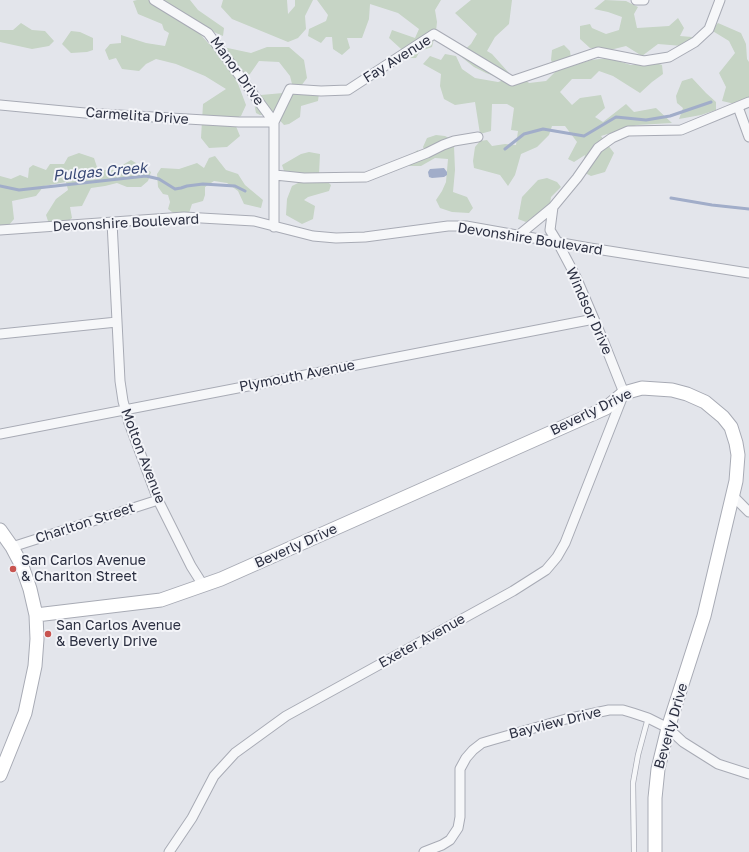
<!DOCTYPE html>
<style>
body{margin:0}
canvas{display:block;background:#e3e5eb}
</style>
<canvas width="749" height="852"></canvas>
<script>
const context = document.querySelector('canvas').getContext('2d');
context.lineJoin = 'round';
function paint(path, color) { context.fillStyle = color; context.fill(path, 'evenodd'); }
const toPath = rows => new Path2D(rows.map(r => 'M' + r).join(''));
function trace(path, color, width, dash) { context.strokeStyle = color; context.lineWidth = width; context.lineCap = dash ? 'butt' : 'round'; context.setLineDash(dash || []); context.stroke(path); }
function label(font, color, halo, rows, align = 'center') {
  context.font = font + ' "Golos Text",sans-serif'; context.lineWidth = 4; context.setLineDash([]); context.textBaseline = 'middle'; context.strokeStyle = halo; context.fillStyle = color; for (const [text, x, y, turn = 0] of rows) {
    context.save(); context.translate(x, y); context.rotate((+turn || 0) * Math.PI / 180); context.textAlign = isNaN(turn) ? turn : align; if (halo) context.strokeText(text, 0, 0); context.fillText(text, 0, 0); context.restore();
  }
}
const green = toPath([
 [137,0,190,0,198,10,224,28,223,36,207,29,201,35,209,44,251,53,267,47,289,47,304,60,307,78,301,86,292,84,290,76,279,62,259,61,250,74,237,81,246,105,241,116,233,119,240,136,227,147,209,148,201,138,203,104,226,89,205,76,176,64,156,59,146,64,139,71,122,69,116,58,109,60,105,50,110,44,121,43,121,35,146,43,165,46,169,33,164,30,162,24,138,14,133,1],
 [223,0,287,0,288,14,295,6,295,0,313,0,305,16,306,29,298,38,288,42,232,19,221,7],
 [317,0,441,0,435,10,437,22,436,31,432,47,420,51,416,58,411,58,389,38,392,30,415,38,419,29,398,13,370,4,369,19,362,38,347,38,350,48,342,55,333,49,332,37,326,37,321,43,308,36,309,29,326,21,328,15],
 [471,0,512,0,509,24,495,37,487,51,492,54,509,73,494,76,486,73,474,67,459,55,471,44,477,34,455,13],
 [605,0,626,1,638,7,634,14,637,28,669,26,678,18,684,28,680,36,692,37,695,47,658,44,642,56,626,46,610,50,590,48,580,39,580,26,590,24,592,28,606,34,619,30,622,17,608,12,594,9],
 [21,23,32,30,45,31,54,41,49,46,32,49,0,42,0,30,13,30],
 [718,23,741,33,746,44,747,59,749,62,749,103,735,104,722,101,726,87,719,73,735,53,729,41,711,30],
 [71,31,80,32,93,38,93,50,87,52,71,53,62,44],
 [564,45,570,51,572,66,591,60,608,58,631,65,656,63,662,65,663,74,652,82,640,93,613,76,599,71,591,79,572,79,560,92,572,105,580,98,601,95,605,108,595,117,603,122,626,104,634,112,656,108,672,123,637,125,601,136,614,153,605,172,591,176,581,171,585,155,574,162,568,159,577,142,565,126,552,126,549,135,537,147,521,154,515,175,508,186,500,175,474,168,473,161,475,147,480,141,487,140,492,146,505,144,516,145,518,131,511,130,514,108,507,104,492,104,491,131,480,134,475,102,455,105,444,99,440,86,441,74,423,64,430,56,441,60,445,54,456,56,462,69,475,78,498,82,520,75,529,83,546,81,556,71,551,60,552,50],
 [692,78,706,93,716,102,716,110,701,115,679,119,683,108,677,103,676,96,682,81],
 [294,92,319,93,318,101,301,106,300,117,289,124,284,125,273,113,260,115,256,113,254,103,261,95],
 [436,135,445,136,449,138,454,146,455,170,453,192,467,197,473,208,469,213,452,212,440,208,436,200,442,191,446,182,448,159,435,158,421,166,409,166,409,156,418,150,423,160,427,158,423,147,427,138],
 [309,152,320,154,319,174,331,185,329,191,308,197,304,200,315,206,313,219,302,224,286,215,287,199,292,186,300,182,292,173,284,171,282,165,301,154],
 [79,153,94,158,98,170,114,170,131,160,151,172,148,181,141,187,127,187,117,183,105,186,91,188,82,206,70,207,72,218,65,224,49,224,46,215,56,199,68,190,66,182,44,186,36,196,12,201,14,219,9,225,0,230,0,176,11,179,20,175,28,178,29,168,33,165,46,170,50,164,64,164,68,157],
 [215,156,226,170,238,174,245,185,263,200,261,208,244,204,238,191,227,183,214,181,205,187,205,195,203,201,192,204,189,213,176,215,168,209,170,202,168,195,163,194,158,187,157,174,161,168,179,169,197,163,204,168,209,158],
 [547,178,557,182,561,187,551,197,550,204,546,210,538,213,526,222,518,219,522,197,538,180]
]);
const water = toPath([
 [444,168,447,172,447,175,444,177,432,178,429,177,428,172,430,169]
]);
const stream = toPath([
 [505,149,524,134,543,129,584,136,616,117,646,120,670,116,711,102],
 [0,186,19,190,146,176,159,179,175,189,181,188,187,186,203,184,235,186,245,191],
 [671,198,712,205,749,209]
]);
const lane = toPath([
 [634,852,633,783,638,755,648,718]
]);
const street = toPath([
 [154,0,208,33,274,122],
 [636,0,644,0],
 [0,105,85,113,239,122,274,122],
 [738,107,749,137],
 [275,175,304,178,366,177,427,153,443,145,454,141,478,137],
 [112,222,120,381,123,401,129,423,158,500,191,566,203,585],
 [274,227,274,122,290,89,321,91,348,90,434,34,512,81,598,52,644,61,669,57,695,42,709,29,720,0],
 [0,230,184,217,254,221,313,236,336,238,365,237,448,226,466,226,590,248,749,273],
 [519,235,553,207],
 [0,334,117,322],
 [0,434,594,319],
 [733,496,749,512],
 [12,547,158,500],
 [169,852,192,818,214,776,235,753,286,716,513,591,546,570,557,557,565,543,624,393,603,340,576,277,558,243,550,230,553,207,577,178,598,148,612,138,628,131,681,130,749,102],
 [424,852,442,845,450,840,458,828,460,817,460,769,466,758,473,750,482,743,492,740,566,719,609,710,623,710,633,713,648,718,668,728,683,742,718,764,749,774]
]);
const secondary = toPath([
 [0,530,12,547,22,566,30,589,36,615,37,639,35,666,25,713,0,775],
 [36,615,161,600,221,579,606,408,624,393,642,388,672,390,687,394,705,402,723,417,731,427,736,443,738,455,736,481,704,616,668,728,658,769,655,798,655,852]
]);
const markers = [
 [13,569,4,"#c85450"],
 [48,634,4,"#c85450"]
];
const streetNames = [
 ["Fay Avenue",397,59,-32],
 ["Manor Drive",237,71,54],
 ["Carmelita Drive",137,116,4],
 ["Devonshire Boulevard",126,223,-3],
 ["Devonshire Boulevard",530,239,9],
 ["Windsor Drive",589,311,66],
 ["Plymouth Avenue",297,376,-11],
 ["Beverly Drive",591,412,-26],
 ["Molton Avenue",143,456,69],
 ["Charlton Street",85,523,-18],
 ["Beverly Drive",296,546,-24],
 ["Exeter Avenue",422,641,-29],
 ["Bayview Drive",555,723,-14],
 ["Beverly Drive",671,726,-74]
];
const poiNames = [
 ["San Carlos Avenue",21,561],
 ["& Charlton Street",21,577],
 ["San Carlos Avenue",56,626],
 ["& Beverly Drive",56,642]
];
const waterNames = [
 ["Pulgas Creek",100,172,-5]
];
paint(green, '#c6d4c5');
paint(water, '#a1adc9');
trace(stream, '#a1adc9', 3);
trace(lane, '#a8abb5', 6);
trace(street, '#a8abb5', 11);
trace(secondary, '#a8abb5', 15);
trace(lane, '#f6f7f9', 4.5);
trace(street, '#f6f7f9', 9);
trace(secondary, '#fff', 13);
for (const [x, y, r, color] of markers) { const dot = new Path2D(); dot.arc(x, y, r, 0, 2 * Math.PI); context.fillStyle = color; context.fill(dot); trace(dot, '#f3f4f8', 1.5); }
label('14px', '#2c3042', '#f3f4f8', streetNames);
label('14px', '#2c3042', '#f3f4f8', poiNames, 'left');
label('italic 15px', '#384875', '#f3f4f8', waterNames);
</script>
